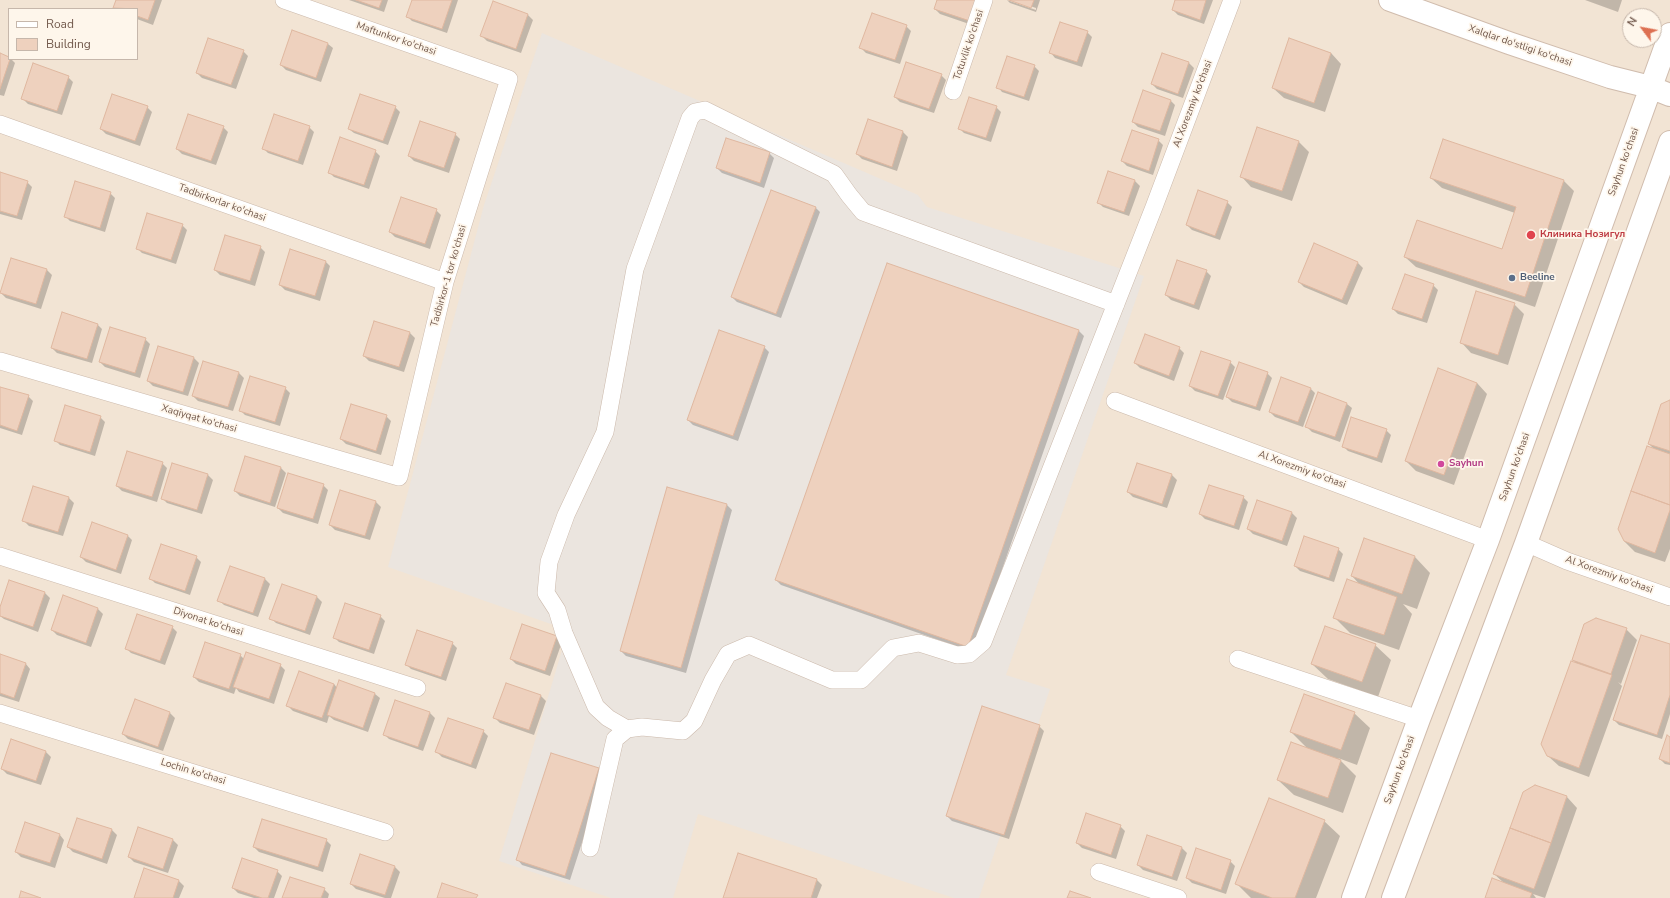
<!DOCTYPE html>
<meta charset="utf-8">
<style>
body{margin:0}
#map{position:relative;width:1670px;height:898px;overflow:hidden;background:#fbf2e5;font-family:"Nunito Sans",sans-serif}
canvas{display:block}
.legend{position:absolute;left:8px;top:8px;width:130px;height:52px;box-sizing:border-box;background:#fef6eb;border:1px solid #c6b7ab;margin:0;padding:5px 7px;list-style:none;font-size:12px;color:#72594c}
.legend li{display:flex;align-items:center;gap:8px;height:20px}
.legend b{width:20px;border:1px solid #c6b7ab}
.north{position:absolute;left:1622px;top:8px;width:40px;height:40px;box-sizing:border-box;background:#fef6eb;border:1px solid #c6b7ab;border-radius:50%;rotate:302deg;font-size:11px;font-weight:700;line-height:16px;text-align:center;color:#72594c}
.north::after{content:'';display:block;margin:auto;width:14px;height:18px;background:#dd7052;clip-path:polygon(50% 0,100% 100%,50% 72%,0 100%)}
</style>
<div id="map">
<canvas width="1670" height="898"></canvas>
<ul class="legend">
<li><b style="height:5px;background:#fff"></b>Road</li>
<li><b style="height:11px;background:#eed1be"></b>Building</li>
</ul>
<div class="north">N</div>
</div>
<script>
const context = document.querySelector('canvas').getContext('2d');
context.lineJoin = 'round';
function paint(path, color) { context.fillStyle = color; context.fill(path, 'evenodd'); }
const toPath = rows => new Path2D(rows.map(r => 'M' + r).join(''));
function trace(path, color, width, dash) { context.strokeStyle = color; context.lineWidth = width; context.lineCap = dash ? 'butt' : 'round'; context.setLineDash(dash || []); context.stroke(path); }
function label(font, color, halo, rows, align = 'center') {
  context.font = font + ' "Nunito Sans",sans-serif'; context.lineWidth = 3.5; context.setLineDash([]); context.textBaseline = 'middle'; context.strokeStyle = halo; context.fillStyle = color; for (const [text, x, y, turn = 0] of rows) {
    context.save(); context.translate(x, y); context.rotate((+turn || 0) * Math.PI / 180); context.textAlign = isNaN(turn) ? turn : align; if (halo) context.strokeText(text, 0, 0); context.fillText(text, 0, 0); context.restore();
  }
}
const residential = toPath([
 [0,0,1670,0,1670,898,0,898],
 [9,9,137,9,137,59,9,59],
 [1630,16,1654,16,1654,40,1630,40]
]);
const industrial = toPath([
 [542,33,918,195,927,207,1144,276,1006,675,1050,689,979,898,954,898,698,814,673,898,611,898,499,861,568,630,388,567,484,205]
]);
const shadow = toPath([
 [117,0,162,0,153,25,137,19,137,9,115,9],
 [349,0,388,0,384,12],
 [413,0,458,0,447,33,412,21,407,16],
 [938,0,983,0,975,26,940,14,935,9],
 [1007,0,1036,10,1036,8,1012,0,1040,0,1036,12,1010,3],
 [1176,0,1213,0,1204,24,1178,15,1173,10],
 [1585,0,1622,0,1618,12],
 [528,15,533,20,521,53,487,41,482,36],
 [906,26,911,31,900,64,866,53,861,48],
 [1087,32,1092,37,1082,67,1055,58,1051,53],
 [1290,39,1331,53,1341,64,1325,112,1284,98,1273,88],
 [328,44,333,48,321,82,286,70,281,65],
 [243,51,248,56,236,89,202,78,197,73],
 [0,54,11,59,15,63,4,96,0,95],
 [1162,54,1189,63,1194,68,1183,98,1157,89,1152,84],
 [1034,66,1039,71,1029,101,1002,92,998,87],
 [941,75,946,80,934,113,900,102,895,97],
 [68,77,73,82,62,115,28,104,23,99],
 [1170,100,1175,105,1165,136,1138,127,1133,122],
 [147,107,152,112,140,146,106,134,101,129],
 [395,107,400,112,388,145,354,133,349,129],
 [996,107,1001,112,991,142,964,133,959,128],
 [869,120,903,132,908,137,897,171,862,159,857,154],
 [223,127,228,132,216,165,182,154,177,149],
 [309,127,314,132,303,165,268,153,263,148],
 [455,134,460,139,449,173,414,161,409,156],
 [1158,140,1163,145,1153,175,1127,166,1122,161],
 [1299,142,1309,152,1292,201,1251,187,1241,176],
 [375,151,380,156,369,189,334,177,329,172],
 [769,153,774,158,764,188,722,173,717,168],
 [1108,172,1135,181,1140,186,1129,216,1103,207,1098,202],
 [0,173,27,182,32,187,22,220,0,214],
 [1431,178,1564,181,1574,191,1535,307,1416,267,1405,257,1503,250,1515,213,1442,188],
 [110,193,115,198,105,232,70,221,65,216],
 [1227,202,1232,207,1220,240,1192,230,1187,225],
 [815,207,820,212,781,318,737,302,732,297],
 [436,210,441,215,430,249,395,237,390,232],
 [182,225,187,230,176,264,142,253,137,248],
 [260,247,265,252,255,286,220,275,215,270],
 [325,261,330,266,320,301,285,290,280,285],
 [1358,263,1363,268,1347,305,1304,287,1299,282],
 [47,270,52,275,41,309,6,298,1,293],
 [1206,271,1211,276,1199,310,1171,300,1166,295],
 [1433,285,1438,290,1427,323,1398,314,1393,309],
 [1514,304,1524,314,1508,365,1471,353,1461,342],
 [375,322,410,333,415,338,404,372,369,361,364,356],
 [97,324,102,329,92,363,57,353,52,348],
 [1079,331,1084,336,973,652,781,585,776,580],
 [145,339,150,344,140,378,105,367,100,362],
 [159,347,194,358,199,363,188,396,153,386,148,381],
 [764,347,769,352,738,441,693,425,688,420],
 [1179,348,1184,353,1174,381,1140,368,1135,363],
 [1230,362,1235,367,1223,400,1195,391,1190,386],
 [239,373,244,378,233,411,198,401,193,396],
 [1267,373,1272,378,1260,411,1232,402,1227,397],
 [1477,383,1487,394,1454,485,1416,471,1406,461],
 [0,388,28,396,33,401,22,435,0,428],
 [285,388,290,393,280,426,245,415,240,410],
 [1310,388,1315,393,1303,427,1275,417,1270,412],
 [1670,401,1670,549,1665,562,1635,552,1624,541,1655,450,1649,444],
 [1347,404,1352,408,1340,442,1312,432,1307,427],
 [386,416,391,421,381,455,346,444,341,439],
 [100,417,105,422,95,456,60,445,55,440],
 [1386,430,1391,435,1382,463,1348,451,1343,446],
 [162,463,167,468,157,502,122,491,117,486],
 [1138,464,1172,475,1177,480,1167,508,1133,497,1128,492],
 [281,468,286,473,275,507,240,496,235,491],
 [208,475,213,480,202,514,167,503,162,498],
 [323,485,328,490,318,524,283,513,278,508],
 [34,487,69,498,74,503,63,536,29,526,24,521],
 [668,489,727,505,732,510,686,673,626,656,621,651],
 [341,491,376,502,381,507,370,540,335,530,330,525],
 [1243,497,1248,502,1239,530,1205,519,1200,514],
 [1292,513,1297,518,1287,546,1253,534,1248,529],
 [127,535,132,540,121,574,86,562,81,557],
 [1338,549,1343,554,1334,582,1300,571,1295,566],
 [196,557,201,562,190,595,155,583,150,578],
 [1415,557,1430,573,1417,609,1403,604,1412,614,1399,650,1350,633,1334,617,1361,586,1352,576],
 [265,579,270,584,258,617,224,605,219,600],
 [10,581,45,593,50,598,38,632,4,619,0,616,0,610],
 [282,585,317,597,322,602,310,635,276,623,271,618],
 [63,597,98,609,103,614,91,647,57,635,52,630],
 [380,616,385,621,374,654,339,642,334,637],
 [172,627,177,632,165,665,131,653,126,648],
 [1626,629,1637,640,1621,684,1618,682,1622,686,1589,777,1559,766,1548,756,1577,664,1573,660],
 [557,637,562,642,550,676,516,664,511,659],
 [452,643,457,648,446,681,411,669,406,664],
 [1375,645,1391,660,1378,697,1328,679,1312,664],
 [1670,645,1670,714,1662,739,1619,725,1614,720],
 [0,655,26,664,30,669,19,702,0,696],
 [240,655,244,659,280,665,285,670,274,704,239,692,236,688,234,694,199,682,194,677],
 [334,684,338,689,375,694,380,698,368,732,334,720,329,716,327,723,293,711,288,706],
 [506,685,541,696,546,701,534,735,500,723,495,718],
 [395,701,430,713,435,718,423,751,389,739,384,734],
 [170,713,175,718,163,751,128,739,123,734],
 [1354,713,1370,728,1357,765,1338,758,1356,776,1343,813,1294,795,1278,780,1309,750,1291,732],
 [1039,726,1044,731,1009,839,952,821,947,816],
 [483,731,488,736,476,769,442,757,437,752],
 [1670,738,1670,765,1665,764,1660,759],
 [12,741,46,752,51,757,41,785,7,774,2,769],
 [599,769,604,774,570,880,522,865,518,860],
 [1535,786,1567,797,1577,808,1545,898,1533,894,1536,898,1486,898,1504,883,1494,874],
 [78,819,112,830,117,835,107,864,73,852,68,847],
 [1324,821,1340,836,1316,898,1251,898,1237,884],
 [1120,826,1125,831,1116,859,1082,848,1077,843],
 [60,835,64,840,55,868,21,857,16,852],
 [1148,837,1182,848,1187,853,1177,881,1143,870,1138,865],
 [173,840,178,845,168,873,134,862,129,857],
 [326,840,331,845,323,872,259,852,254,847],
 [1230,861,1235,866,1226,894,1192,883,1187,878],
 [395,867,400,872,391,898,385,898,356,889,351,884],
 [277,871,282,876,274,898,254,898,238,893,233,888],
 [817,880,822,885,817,898,724,898],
 [179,881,184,886,179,898,136,898],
 [324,889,329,894,328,898,283,898]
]);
const building = toPath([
 [116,0,155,0,148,20,137,16,137,9,113,8,116,0],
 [356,0,382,0,379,8,356,0],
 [412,0,452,0,442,29,406,17,412,0],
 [937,0,977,0,970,21,934,9,937,0],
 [1009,0,1034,0,1031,8,1009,0],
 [1175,0,1206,0,1200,20,1172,10,1175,0],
 [493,1,528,14,516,49,480,36,493,1],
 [872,13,907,25,895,60,859,48,872,13],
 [1060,22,1088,31,1077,62,1049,53,1060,22],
 [292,30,328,43,316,78,280,65,292,30],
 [208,38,244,50,231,85,196,73,208,38],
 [1289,38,1331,53,1314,103,1272,88,1289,38],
 [0,53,9,57,10,59,0,89,0,53],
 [1162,53,1189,62,1178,94,1151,84,1162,53],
 [1007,56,1035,65,1024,97,996,88,1007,56],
 [906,62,942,74,929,109,894,97,906,62],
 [33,63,69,76,57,111,21,99,33,63],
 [1143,90,1171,100,1160,131,1132,122,1143,90],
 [112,94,148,106,135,141,100,129,112,94],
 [360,94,396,106,383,141,348,129,360,94],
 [969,97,997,106,986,138,958,129,969,97],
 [188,114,224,126,211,161,176,149,188,114],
 [274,114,310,126,298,161,262,149,274,114],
 [868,119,903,131,892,167,856,154,868,119],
 [420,121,456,133,444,168,408,156,420,121],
 [1257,127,1299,141,1282,191,1240,177,1257,127],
 [1132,130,1159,139,1149,171,1121,161,1132,130],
 [340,137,376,150,364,185,328,173,340,137],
 [726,138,770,152,760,183,716,168,726,138],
 [1443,139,1564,180,1525,297,1404,257,1417,220,1502,249,1516,207,1430,178,1443,139],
 [1108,171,1135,180,1124,212,1097,203,1108,171],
 [0,172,28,181,17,216,0,211,0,172],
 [75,181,111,192,100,228,64,217,75,181],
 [771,190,816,207,776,314,731,297,771,190],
 [1198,190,1228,201,1215,236,1186,225,1198,190],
 [401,197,437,209,425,244,389,232,401,197],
 [147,213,183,224,171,260,136,249,147,213],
 [225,235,261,246,250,281,214,270,225,235],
 [1314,243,1358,262,1342,300,1298,282,1314,243],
 [290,249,326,261,315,296,279,285,290,249],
 [11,258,47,269,36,304,0,293,11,258],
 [1177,260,1207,270,1194,305,1165,295,1177,260],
 [887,263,1079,330,968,647,775,580,887,263],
 [1405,274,1434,284,1422,319,1392,309,1405,274],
 [1476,291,1515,303,1498,355,1460,343,1476,291],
 [62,312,98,324,87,359,51,348,62,312],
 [374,321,410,332,399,367,363,356,374,321],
 [110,327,146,338,135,373,99,362,110,327],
 [719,330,765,346,733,436,687,420,719,330],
 [1145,334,1180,347,1169,376,1134,363,1145,334],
 [158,346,194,357,183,392,147,381,158,346],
 [1201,351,1231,361,1218,396,1189,386,1201,351],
 [203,361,239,372,228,407,192,396,203,361],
 [1239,362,1268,372,1256,407,1226,397,1239,362],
 [1438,368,1477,383,1444,475,1405,461,1438,368],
 [250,376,286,387,275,422,239,411,250,376],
 [1281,377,1311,388,1298,422,1269,412,1281,377],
 [0,387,29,395,17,431,0,425,0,387],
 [1318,392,1347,403,1335,437,1305,427,1318,392],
 [1670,400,1670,451,1648,444,1661,404,1670,400],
 [351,404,387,415,376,451,340,439,351,404],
 [65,405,101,416,90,452,54,441,65,405],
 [1351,417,1387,429,1377,458,1342,447,1351,417],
 [1647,446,1670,454,1670,505,1631,491,1647,446],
 [127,451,163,462,152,497,116,486,127,451],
 [245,456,281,467,270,503,234,491,245,456],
 [172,463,208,474,197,510,161,499,172,463],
 [1137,463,1172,474,1162,504,1127,492,1137,463],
 [288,473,324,484,313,519,277,508,288,473],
 [1209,485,1244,496,1234,526,1199,514,1209,485],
 [33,486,69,497,58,532,22,521,33,486],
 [667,487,727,504,681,668,620,651,667,487],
 [340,490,376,501,365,536,329,525,340,490],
 [1631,491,1670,505,1670,510,1655,553,1624,541,1618,529,1631,491],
 [1257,500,1292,512,1282,541,1247,529,1257,500],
 [92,522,128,535,116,570,80,557,92,522],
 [1304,536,1339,548,1329,578,1294,566,1304,536],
 [1364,538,1415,556,1402,594,1351,576,1364,538],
 [161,544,197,556,185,591,149,579,161,544],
 [230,566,265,578,253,613,217,601,230,566],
 [1347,579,1397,597,1384,635,1333,618,1347,579],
 [9,580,45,592,33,627,0,616,0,607,9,580],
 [282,584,317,596,305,631,269,619,282,584],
 [63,595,98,608,86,643,51,630,63,595],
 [345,603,381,615,369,650,333,638,345,603],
 [137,614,173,626,160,661,125,649,137,614],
 [1596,618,1627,628,1611,674,1572,660,1584,624,1596,618],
 [522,624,557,636,545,671,510,659,522,624],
 [1325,626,1376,644,1362,682,1311,664,1325,626],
 [417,630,453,642,441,677,405,665,417,630],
 [1641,635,1670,644,1670,695,1657,735,1613,720,1641,635],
 [205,642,241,654,229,689,193,677,205,642],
 [246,652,281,664,269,699,233,687,246,652],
 [0,654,26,663,14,698,0,693,0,654],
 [1571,661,1612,675,1579,768,1547,756,1541,744,1571,661],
 [299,671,334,684,322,718,286,706,299,671],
 [339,680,375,693,363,728,327,715,339,680],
 [506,683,541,695,529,730,493,718,506,683],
 [1304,694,1355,712,1341,750,1290,732,1304,694],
 [135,699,170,712,158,747,122,734,135,699],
 [395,700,430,712,418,747,383,735,395,700],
 [982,706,1040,725,1004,835,946,816,982,706],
 [448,718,484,730,471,765,435,752,448,718],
 [1667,735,1670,737,1670,763,1659,759,1667,735],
 [11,739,46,751,36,781,1,769,11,739],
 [1291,742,1341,760,1328,798,1277,780,1291,742],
 [551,753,599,768,565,876,516,860,551,753],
 [1535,785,1567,796,1551,843,1510,828,1523,792,1535,785],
 [1269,798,1325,820,1295,898,1272,898,1235,884,1269,798],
 [1086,813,1121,825,1111,855,1076,843,1086,813],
 [77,818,112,829,102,859,67,847,77,818],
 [262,819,327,839,318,867,253,847,262,819],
 [25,822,60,834,50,863,15,852,25,822],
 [138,827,173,839,163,869,128,857,138,827],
 [1510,828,1551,843,1534,889,1493,874,1510,828],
 [1147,835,1182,847,1172,877,1137,865,1147,835],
 [1196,848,1231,860,1221,890,1186,878,1196,848],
 [738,853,817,879,811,898,723,898,738,853],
 [360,854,395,866,385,895,350,884,360,854],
 [242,858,278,870,268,898,262,898,232,888,242,858],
 [144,868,179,880,173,898,134,898,144,868],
 [290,877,325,888,321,898,282,898,290,877],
 [1492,878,1532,893,1530,898,1485,898,1492,878],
 [442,883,478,895,476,898,437,898,442,883],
 [21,891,41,898,19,898,21,891],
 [1070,891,1091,898,1067,898,1070,891]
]);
const street = toPath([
 [953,91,984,0],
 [0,124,445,282],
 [0,361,399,477,445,282,509,79,284,0],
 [1115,401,1488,540],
 [1526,543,1567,561,1670,597],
 [0,556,417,688],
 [1238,659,1419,719],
 [0,713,385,832],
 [627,729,608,718,596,707,564,633,557,610,546,593,549,562,566,515,605,432,635,269,690,118,695,112,705,110,834,174,849,195,863,212,1116,304],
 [590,848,615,739,627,729,642,727,683,731,694,721,713,680,728,654,749,645,832,680,861,680,893,648,919,643,957,655,969,654,983,642,1154,207,1232,0],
 [1099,872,1178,898]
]);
const secondary = toPath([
 [1390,0,1509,43,1610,77,1650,87,1670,95],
 [1353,898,1419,719,1488,540,1670,34],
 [1393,898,1526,543,1670,142]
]);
const markers = [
 [1531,235,5,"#e0444e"],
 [1512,278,4,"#5c6f8a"],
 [1441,464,4,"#d1479c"]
];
const streetNames = [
 ["Maftunkor ko'chasi",396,39,19],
 ["Totuvlik ko'chasi",969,45,-71],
 ["Xalqlar do'stligi ko'chasi",1520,46,19],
 ["Al Xorezmiy ko'chasi",1193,104,-69],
 ["Sayhun ko'chasi",1624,162,-70],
 ["Tadbirkorlar ko'chasi",222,203,20],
 ["Tadbirkor-1 tor ko'chasi",449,276,-74],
 ["Xaqiyqat ko'chasi",199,419,16],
 ["Sayhun ko'chasi",1515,467,-70],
 ["Al Xorezmiy ko'chasi",1302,470,20],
 ["Al Xorezmiy ko'chasi",1609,575,20],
 ["Diyonat ko'chasi",208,622,18],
 ["Sayhun ko'chasi",1400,770,-70],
 ["Lochin ko'chasi",193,772,17]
];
const healthNames = [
 ["Клиника Нозигул",1540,235]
];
const serviceNames = [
 ["Beeline",1520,278]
];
const hotelNames = [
 ["Sayhun",1449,464]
];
paint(residential, '#f2e4d4');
paint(industrial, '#ebe5df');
paint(shadow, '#0003');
paint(building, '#eed1be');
trace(building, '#e0b8a0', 1);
trace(street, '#ccbaac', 18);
trace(secondary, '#d0bcad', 24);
trace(street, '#fff', 17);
trace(secondary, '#fff', 22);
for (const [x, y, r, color] of markers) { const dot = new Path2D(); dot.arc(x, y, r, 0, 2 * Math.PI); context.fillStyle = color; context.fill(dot); trace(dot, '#fef6eb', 1.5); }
label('10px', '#72594c', '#fef6eb', streetNames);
label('bold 10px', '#be3a42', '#fef6eb', healthNames, 'left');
label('bold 10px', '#4e5e75', '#fef6eb', serviceNames, 'left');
label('bold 10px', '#b23c85', '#fef6eb', hotelNames, 'left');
</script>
